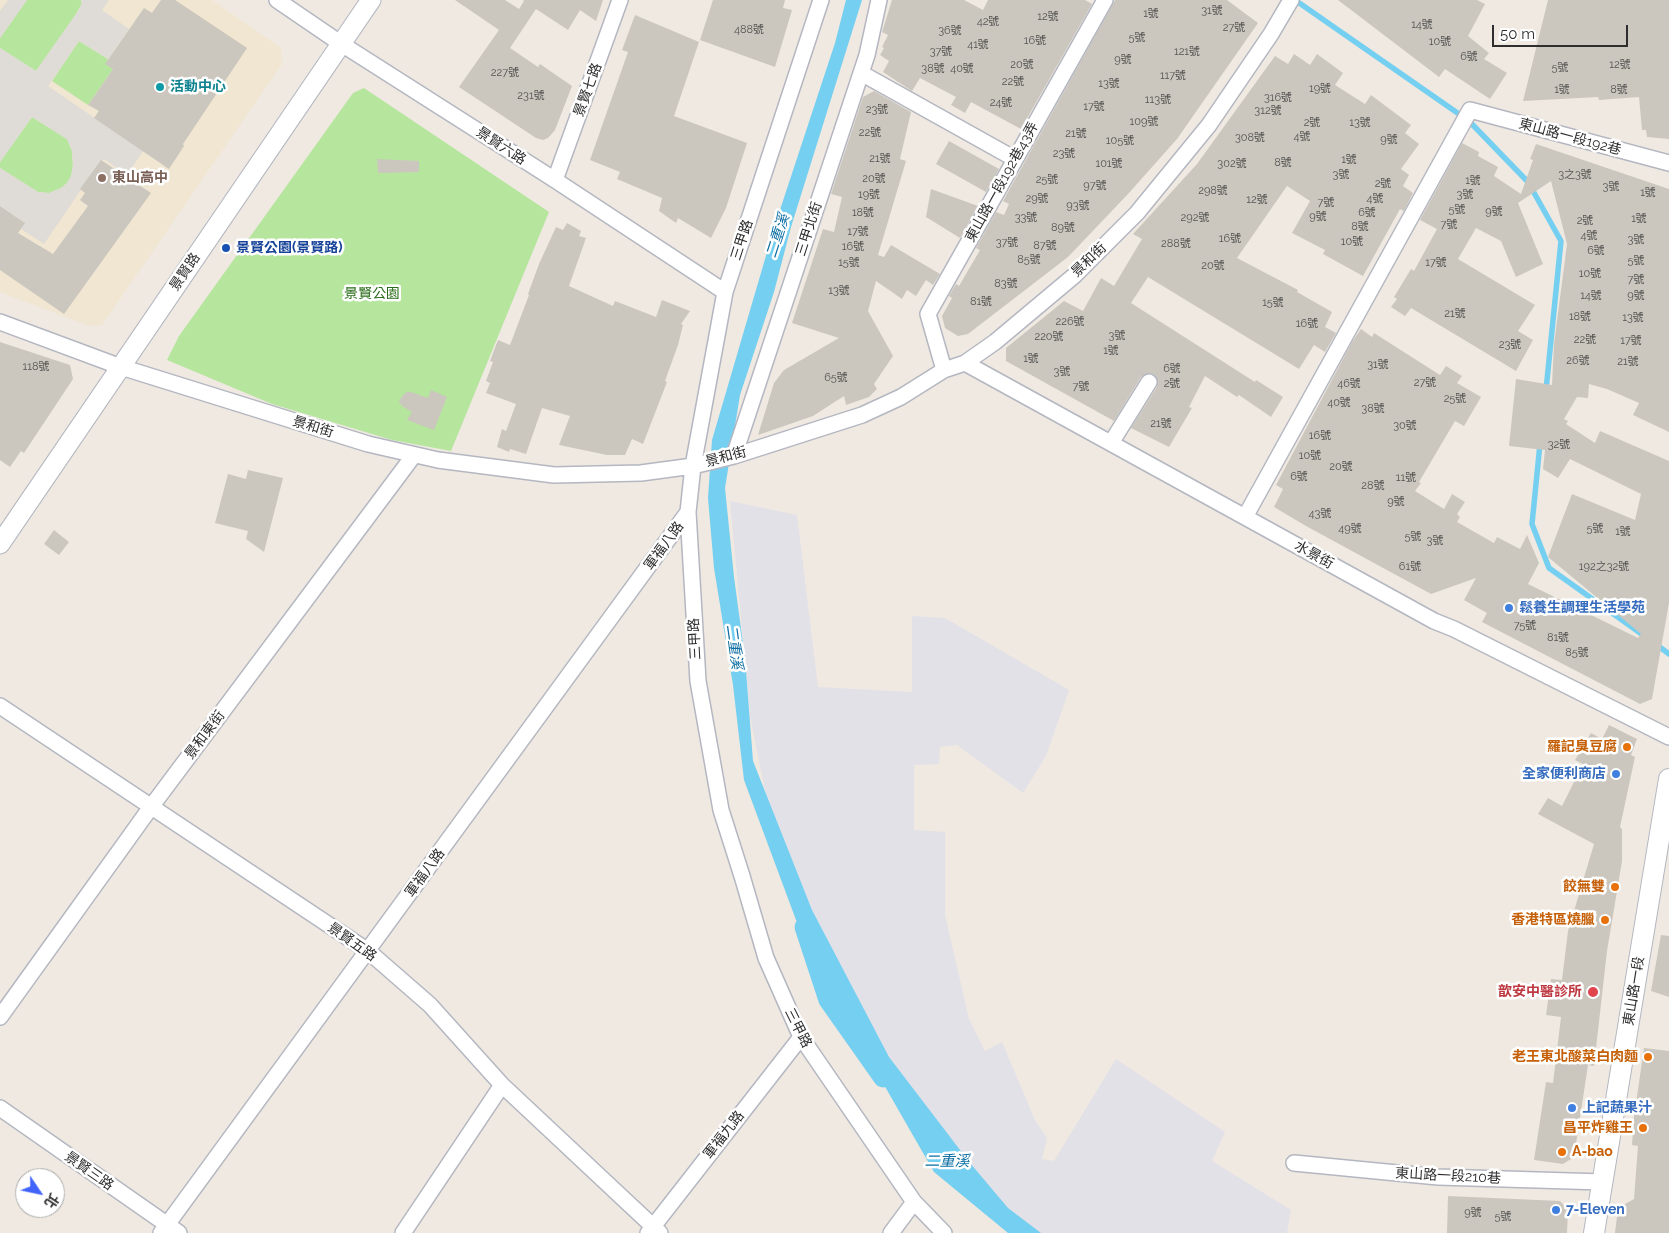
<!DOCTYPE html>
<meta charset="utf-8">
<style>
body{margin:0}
#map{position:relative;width:1669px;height:1233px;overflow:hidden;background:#efe9e1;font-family:Raleway,"Noto Sans TC",sans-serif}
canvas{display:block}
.north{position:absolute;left:15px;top:1168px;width:50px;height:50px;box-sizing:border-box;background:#fff;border:1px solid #ababab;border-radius:50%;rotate:124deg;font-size:14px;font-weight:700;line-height:20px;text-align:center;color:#2e2e2e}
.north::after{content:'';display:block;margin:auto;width:18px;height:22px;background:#4264fb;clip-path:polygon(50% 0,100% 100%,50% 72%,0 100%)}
.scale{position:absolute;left:1492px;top:25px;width:136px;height:22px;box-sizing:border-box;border:2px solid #2e2e2e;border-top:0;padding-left:6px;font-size:15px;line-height:18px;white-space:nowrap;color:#2e2e2e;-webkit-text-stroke:4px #fff;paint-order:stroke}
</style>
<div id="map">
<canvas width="1669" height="1233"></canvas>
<div class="north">北</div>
<div class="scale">50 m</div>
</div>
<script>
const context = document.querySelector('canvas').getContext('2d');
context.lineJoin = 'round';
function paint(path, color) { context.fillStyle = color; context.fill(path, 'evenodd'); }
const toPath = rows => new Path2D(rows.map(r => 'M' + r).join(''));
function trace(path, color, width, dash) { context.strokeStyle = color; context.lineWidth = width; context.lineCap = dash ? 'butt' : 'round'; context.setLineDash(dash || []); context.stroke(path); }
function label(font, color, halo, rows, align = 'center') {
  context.font = font + ' Raleway,"Noto Sans TC",sans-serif'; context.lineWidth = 5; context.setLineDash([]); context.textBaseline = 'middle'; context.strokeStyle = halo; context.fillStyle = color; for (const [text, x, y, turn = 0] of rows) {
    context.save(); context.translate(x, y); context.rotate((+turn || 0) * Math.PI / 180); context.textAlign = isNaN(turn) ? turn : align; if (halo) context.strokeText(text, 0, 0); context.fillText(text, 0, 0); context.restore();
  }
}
const industrial = toPath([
 [730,501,797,515,818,687,912,692,912,616,945,618,1069,690,1046,756,1023,793,957,745,940,747,939,764,914,765,914,830,945,832,945,915,969,1019,985,1051,1002,1042,1035,1120,1047,1138,1042,1159,1054,1161,1116,1059,1225,1132,1212,1161,1291,1210,1287,1233,1013,1233,890,1082,780,865,750,716]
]);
const education = toPath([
 [0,0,212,0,281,48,282,64,102,325,89,326,0,292]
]);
const green = toPath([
 [27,0,81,0,81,5,76,14,36,71,0,48,0,38],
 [79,41,108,59,106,64,113,69,88,105,52,81],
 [364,88,549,212,451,451,392,440,272,404,167,360,179,336,353,93],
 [32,117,67,139,72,151,73,166,71,176,67,183,61,188,49,193,38,192,0,168,0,162]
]);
const plaza = toPath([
 [8,0,27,0,0,38,0,11],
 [81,0,109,0,102,10,129,29,108,59,79,41,48,86,143,151,127,175,104,159,100,162,44,244,21,229,24,222,0,206,0,168,38,192,49,193,61,188,67,183,71,176,73,166,72,151,67,139,32,117,0,162,0,48,36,71,76,14,81,5]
]);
const water = toPath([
 [846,0,862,0,791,227,774,292,740,395,725,488,734,577,745,658,753,761,812,910,889,1057,970,1163,1008,1208,1041,1233,1008,1233,934,1172,872,1064,796,920,744,780,733,685,714,568,708,498,712,440,775,225,835,43]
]);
const stream = toPath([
 [1295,0,1469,121,1528,182,1561,241,1546,390],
 [1540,444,1532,524,1549,568,1643,635],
 [1657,645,1669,654]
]);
const canal = toPath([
 [804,927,828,1000,883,1078]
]);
const building = toPath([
 [161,0,175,0,247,48,183,144,184,146,169,169,94,118,99,111,88,105,113,69,105,64,144,8,152,13],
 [455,0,505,0,519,9,524,1,523,0,603,0,596,21,580,10,568,30,536,9,510,48,538,67,540,64,572,86,555,130,548,138,543,140,536,138,459,87,499,30],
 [713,0,785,0,783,8,792,10,775,67,700,40],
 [892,0,964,0,983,10,988,0,1085,0,1092,4,1021,129,971,102,965,113,951,105,956,97,920,78,912,91,883,72,889,61,880,55,884,48,882,47,888,35,882,32],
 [1115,0,1227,0,1258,23,1177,139,1128,194,1068,257,968,334,958,336,945,328,942,316,952,298,949,296,956,284,959,286,980,250,976,248,996,212,1004,215,1009,204,1003,201],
 [1338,0,1477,0,1485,4,1468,36,1489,53,1484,59,1507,73,1490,99,1445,69,1439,77],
 [1548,0,1669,0,1669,139,1647,137,1646,130,1642,130,1639,97,1599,100,1598,97,1523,101],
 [635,15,699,42,674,116,747,143,726,208,711,238,678,218,676,223,659,211,662,198,617,179,620,172,590,160,628,52,622,50],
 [1294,54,1310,65,1317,54,1343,73,1335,85,1365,104,1371,95,1411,125,1405,133,1419,144,1401,169,1409,175,1403,186,1413,193,1404,211,1400,209,1363,276,1323,254,1325,250,1292,233,1310,201,1287,186,1237,258,1298,290,1297,292,1332,312,1325,327,1336,333,1325,352,1314,345,1299,369,1148,277,1131,303,1255,382,1256,380,1283,397,1271,417,1239,395,1237,397,1205,376,1189,407,1192,408,1169,447,1131,428,1157,387,1157,378,1154,374,1149,373,1141,377,1114,421,1006,361,1006,348,1064,301,1083,311,1101,278,1114,286,1142,239,1133,234,1197,164,1275,56,1288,64],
 [874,91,911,112,900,159,906,161,878,255,884,257,891,245,940,274,933,285,926,280,916,296,907,290,902,299,876,281,868,311,893,356,874,384,877,389,869,397,846,405,844,396,813,416,758,435,774,383,784,370,839,338,792,323,823,229,834,232,842,197,831,194,863,97],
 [949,141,999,169,986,192,936,164],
 [1462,143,1479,152,1478,156,1498,167,1494,176,1521,194,1533,160,1530,159,1536,144,1669,189,1669,432,1633,415,1639,403,1607,389,1589,384,1588,398,1577,397,1564,419,1568,421,1566,424,1595,443,1600,431,1669,461,1669,603,1652,699,1640,704,1482,622,1487,613,1464,600,1476,578,1431,594,1306,526,1274,507,1283,489,1276,485,1352,342,1361,329,1372,337,1374,333,1440,375,1446,366,1462,376,1457,383,1481,397,1464,426,1455,421,1419,482,1421,483,1415,491,1444,509,1452,494,1465,502,1457,514,1460,517,1457,522,1494,543,1497,537,1520,549,1527,535,1539,563,1528,584,1638,638,1641,634,1548,557,1572,494,1635,520,1641,494,1570,459,1558,478,1543,469,1545,450,1509,446,1516,379,1552,385,1554,344,1567,244,1551,181,1518,203,1543,264,1516,277,1501,241,1476,228,1458,259,1535,305,1518,331,1533,340,1516,371,1411,308,1405,316,1391,307,1397,299,1394,297,1411,269,1414,271,1437,229,1420,220],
 [377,159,419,161,419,172,378,173],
 [101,160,151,193,64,314,0,270,0,206,25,223,18,233,53,254,88,206,80,200,85,193,80,189],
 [931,189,978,206,960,238,926,217],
 [567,223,581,231,579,236,586,238,569,286,613,306,615,301,656,317,662,300,690,311,681,324,683,325,678,345,665,381,667,382,643,444,632,439,625,455,607,455,559,445,570,416,542,408,526,454,510,449,509,452,497,447,502,429,506,431,516,404,486,393,490,383,486,381,493,362,490,361,498,340,510,345,529,295,528,294,539,264,556,227,563,230],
 [0,342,70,365,73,379,24,453,21,451,10,467,0,460],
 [431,390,447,397,434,430,407,420,412,412,402,406,399,401,404,394,407,392,411,392,428,398],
 [248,470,283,478,264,552,246,539,248,531,215,523,228,474,246,479],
 [54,530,69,542,59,555,44,544],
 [1609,725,1637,739,1631,755,1635,757,1620,827,1622,829,1622,861,1607,951,1594,1066,1588,1065,1574,1157,1563,1164,1534,1160,1546,1082,1553,1083,1561,1017,1546,1015,1551,979,1562,980,1568,931,1594,844,1538,814,1548,798,1562,806,1583,764,1575,760,1591,733,1602,739],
 [1661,935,1669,936,1669,997,1651,991],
 [1644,1048,1669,1051,1669,1233,1615,1233,1618,1208,1634,1199,1638,1146,1632,1145,1634,1117],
 [1448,1196,1560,1201,1568,1210,1567,1233,1447,1233]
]);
const minor = toPath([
 [277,0,340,43,555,180,725,292],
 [821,0,725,292,693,466,688,512,698,681,721,810,742,876,766,958,801,1037,914,1202,944,1233],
 [861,73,1015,159],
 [555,180,620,0],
 [0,322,121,367,368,444,438,460,554,475,641,473,693,466,734,456,862,415,901,397,944,370,965,363,995,342,1075,275,1137,213,1209,125,1271,34,1291,0],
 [965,363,1434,621,1454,629,1669,737],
 [944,370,928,314,1105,0],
 [1111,443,1149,382],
 [734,456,867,55,879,0],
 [1245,517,1470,110,1669,163],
 [0,706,368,951,430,1005,502,1085,660,1233],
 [0,1017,151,807,414,455],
 [0,1108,179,1233],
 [1294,1163,1438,1177,1603,1182],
 [161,1233,688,512],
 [403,1233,502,1085],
 [648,1233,801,1037],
 [891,1233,914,1202]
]);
const tertiary = toPath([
 [0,544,371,0]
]);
const secondary = toPath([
 [1594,1233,1669,779]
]);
const markers = [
 [160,87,5,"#0f9aa8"],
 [102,178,5,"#8d6e63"],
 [226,248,5,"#1a4fb4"],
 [1509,608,5,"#3f7fe0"],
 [1627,747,5,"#e8710a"],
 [1616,774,5,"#3f7fe0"],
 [1615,887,5,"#e8710a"],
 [1605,920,5,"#e8710a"],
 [1593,992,6,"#e0444e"],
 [1648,1057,5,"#e8710a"],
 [1572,1108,5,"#3f7fe0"],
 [1643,1128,5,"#e8710a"],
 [1562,1152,5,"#e8710a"],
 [1556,1210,5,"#3f7fe0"]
];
const numberNames = [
 ["31號",1212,11],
 ["1號",1151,14],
 ["12號",1048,17],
 ["42號",988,22],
 ["14號",1422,25],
 ["27號",1234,28],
 ["488號",749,30],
 ["36號",950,31],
 ["5號",1137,38],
 ["16號",1035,41],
 ["10號",1440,42],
 ["41號",978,45],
 ["37號",941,52],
 ["121號",1187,52],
 ["6號",1469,57],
 ["9號",1123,60],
 ["20號",1022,65],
 ["12號",1620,65],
 ["5號",1560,68],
 ["38號",933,69],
 ["40號",962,69],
 ["227號",505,73],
 ["117號",1173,76],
 ["22號",1013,82],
 ["13號",1109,84],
 ["19號",1320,89],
 ["1號",1562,90],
 ["8號",1619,90],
 ["231號",531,96],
 ["316號",1278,98],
 ["113號",1158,100],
 ["24號",1001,103],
 ["17號",1094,107],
 ["23號",877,110],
 ["312號",1268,111],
 ["109號",1144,122],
 ["2號",1312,123],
 ["13號",1360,123],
 ["22號",870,133],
 ["21號",1076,134],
 ["4號",1302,137],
 ["308號",1250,138],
 ["9號",1389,140],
 ["105號",1120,141],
 ["23號",1064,154],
 ["21號",880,159],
 ["1號",1349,160],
 ["8號",1283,163],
 ["101號",1109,164],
 ["302號",1232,164],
 ["3號",1341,175],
 ["3之3號",1575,175],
 ["20號",874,179],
 ["25號",1047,180],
 ["1號",1473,181],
 ["2號",1383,184],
 ["97號",1095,186],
 ["3號",1611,187],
 ["298號",1213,191],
 ["1號",1648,193],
 ["19號",869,195],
 ["3號",1465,195],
 ["29號",1037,199],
 ["4號",1375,199],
 ["12號",1257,200],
 ["7號",1326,203],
 ["93號",1078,206],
 ["5號",1457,210],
 ["9號",1494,212],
 ["18號",863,213],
 ["6號",1367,213],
 ["9號",1318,217],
 ["33號",1026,218],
 ["292號",1195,218],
 ["1號",1639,219],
 ["2號",1585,221],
 ["7號",1449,225],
 ["8號",1360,227],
 ["89號",1063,228],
 ["17號",858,232],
 ["4號",1589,236],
 ["16號",1230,239],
 ["3號",1636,240],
 ["10號",1352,242],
 ["37號",1007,243],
 ["288號",1176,244],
 ["87號",1045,246],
 ["16號",853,247],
 ["6號",1596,251],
 ["85號",1029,260],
 ["5號",1636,261],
 ["15號",849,263],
 ["17號",1436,263],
 ["20號",1213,266],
 ["10號",1590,274],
 ["7號",1636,280],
 ["83號",1006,284],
 ["13號",839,291],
 ["14號",1591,296],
 ["9號",1636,296],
 ["81號",981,302],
 ["15號",1273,303],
 ["21號",1455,314],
 ["18號",1580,317],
 ["13號",1633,318],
 ["226號",1070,322],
 ["16號",1307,324],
 ["3號",1117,336],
 ["220號",1049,337],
 ["22號",1585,340],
 ["17號",1631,341],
 ["23號",1510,345],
 ["1號",1111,351],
 ["1號",1031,359],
 ["26號",1578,361],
 ["21號",1628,362],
 ["31號",1378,365],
 ["118號",36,367],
 ["6號",1172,369],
 ["3號",1062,372],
 ["65號",836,378],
 ["27號",1425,383],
 ["2號",1172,384],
 ["46號",1349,384],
 ["7號",1081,387],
 ["25號",1455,399],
 ["40號",1339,403],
 ["38號",1373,409],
 ["21號",1161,424],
 ["30號",1405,426],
 ["16號",1320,436],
 ["32號",1559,445],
 ["10號",1310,456],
 ["20號",1341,467],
 ["6號",1299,477],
 ["11號",1406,478],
 ["28號",1373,486],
 ["9號",1396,502],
 ["43號",1320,514],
 ["49號",1350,529],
 ["5號",1595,529],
 ["1號",1623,532],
 ["5號",1413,537],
 ["3號",1435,541],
 ["61號",1410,567],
 ["192之32號",1604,567],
 ["75號",1525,626],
 ["81號",1558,638],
 ["85號",1577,653],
 ["9號",1473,1213],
 ["5號",1503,1217]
];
const cultureNames = [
 ["活動中心",170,87]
];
const streetNames = [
 ["景賢七路",588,90,-70],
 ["東山路一段192巷",1570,137,15],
 ["景賢六路",501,146,33],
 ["東山路一段192巷43弄",1002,182,-61],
 ["三甲北街",809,229,-72],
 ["三甲路",742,240,-72],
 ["景和街",1089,260,-44],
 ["景賢路",185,272,-56],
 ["景和街",313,427,17],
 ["景和街",726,457,-15],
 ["軍福八路",664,546,-54],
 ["水景街",1314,555,29],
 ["三甲路",695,639,-93],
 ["景和東街",205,735,-53],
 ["軍福八路",425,873,-54],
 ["景賢五路",352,942,35],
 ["東山路一段",1634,991,-81],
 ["三甲路",798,1028,63],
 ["軍福九路",724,1135,-52],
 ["景賢三路",89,1171,35],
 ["東山路一段210巷",1448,1176,3]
];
const educationNames = [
 ["東山高中",112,178]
];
const transitNames = [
 ["景賢公園(景賢路)",236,248]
];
const parkNames = [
 ["景賢公園",372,294]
];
const shopNames = [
 ["鬆養生調理生活學苑",1519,608],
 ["全家便利商店",1606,774,"right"],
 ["上記蔬果汁",1582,1108],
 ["7-Eleven",1566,1210]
];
const foodNames = [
 ["羅記臭豆腐",1617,747],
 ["餃無雙",1605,887],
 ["香港特區燒臘",1595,920],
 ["老王東北酸菜白肉麵",1638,1057],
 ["昌平炸雞王",1633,1128],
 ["A-bao",1572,1152,"left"]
];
const healthNames = [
 ["歆安中醫診所",1582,992]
];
const waterNames = [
 ["二重溪",778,236,-72],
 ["二重溪",734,647,82],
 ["二重溪",947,1161]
];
paint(industrial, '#e3e1e8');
paint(education, '#f0e6d1');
paint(green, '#b6e59e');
paint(plaza, '#dfdcd8');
paint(water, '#75cff0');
trace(stream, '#75cff0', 5.5);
trace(canal, '#75cff0', 19);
paint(building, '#cbc7bf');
trace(minor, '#b4b7c1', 18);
trace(tertiary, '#b4b7c1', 21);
trace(secondary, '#b4b7c1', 22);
trace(minor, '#fff', 15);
trace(tertiary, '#fff', 19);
trace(secondary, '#fff', 20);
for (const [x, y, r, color] of markers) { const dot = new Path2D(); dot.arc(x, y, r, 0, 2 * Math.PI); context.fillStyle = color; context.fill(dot); trace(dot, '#fff', 2); }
label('11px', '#555452', null, numberNames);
label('bold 14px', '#0d838f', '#fff', cultureNames, 'left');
label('14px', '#2e2e2e', '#fff', streetNames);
label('bold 14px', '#785e54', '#fff', educationNames, 'left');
label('bold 14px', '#164399', '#fff', transitNames, 'left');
label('14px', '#2c6e1b', '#fff', parkNames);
label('bold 14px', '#366cbe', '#fff', shopNames, 'left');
label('bold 14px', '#c56008', '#fff', foodNames, 'right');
label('bold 14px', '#be3a42', '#fff', healthNames, 'right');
label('italic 15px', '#0d6fa3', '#fff', waterNames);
</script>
